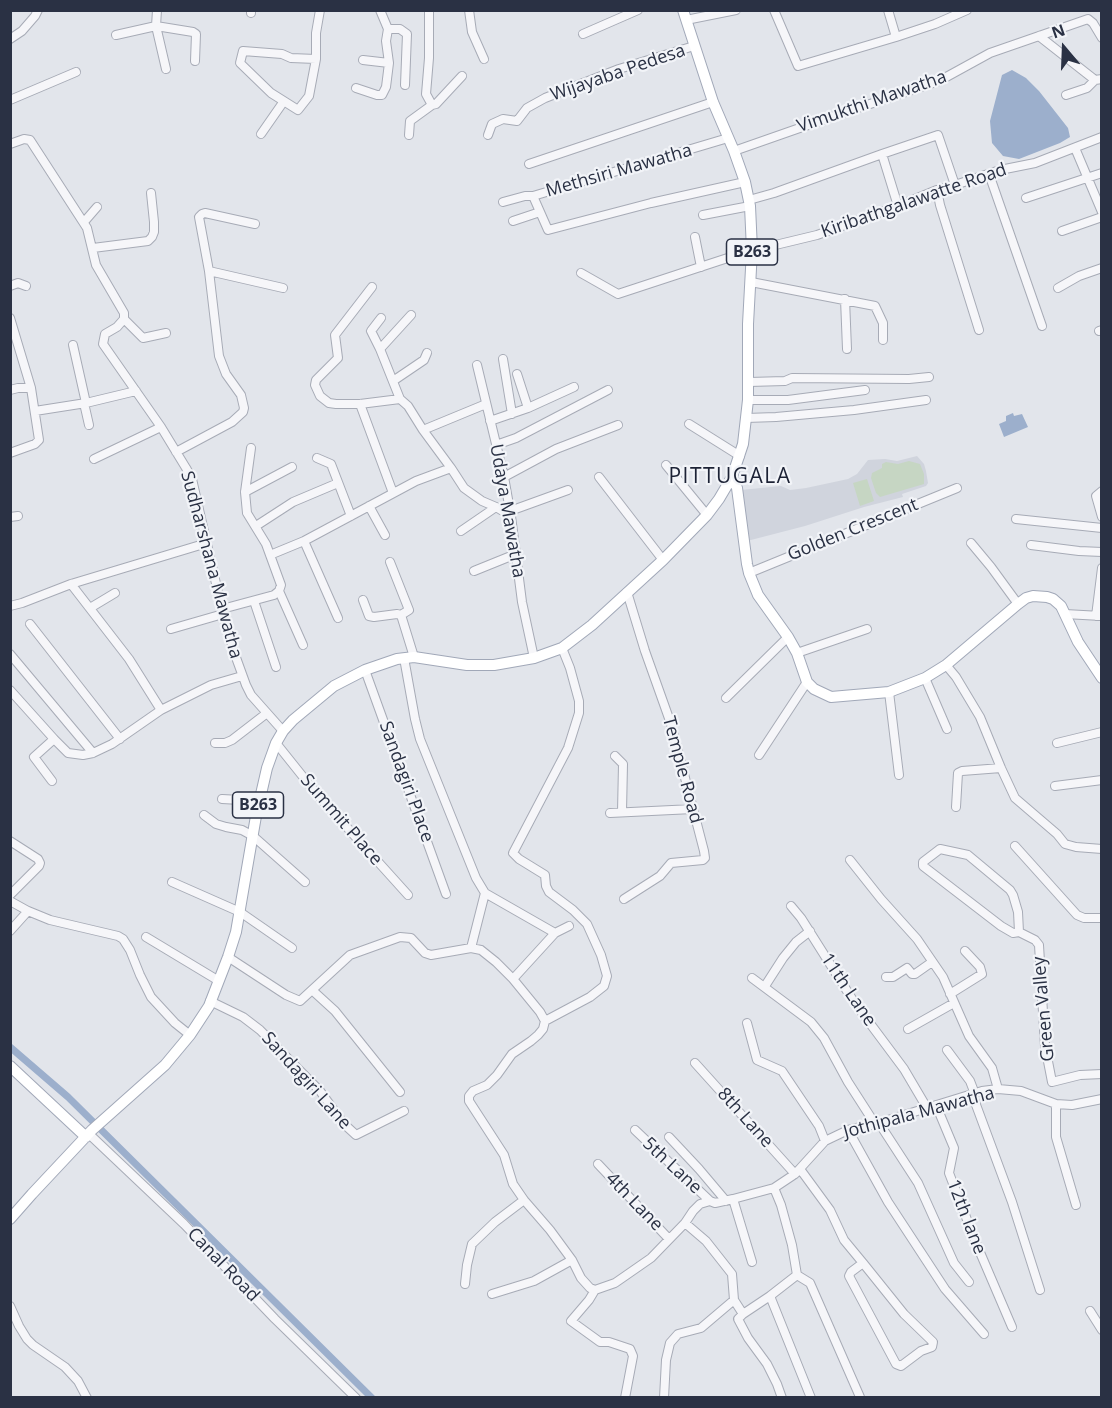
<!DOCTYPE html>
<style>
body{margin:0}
#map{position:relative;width:1112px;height:1408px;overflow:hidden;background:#e2e5eb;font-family:"Open Sans",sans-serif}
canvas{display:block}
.frame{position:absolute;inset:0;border:12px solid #2a3144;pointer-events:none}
.north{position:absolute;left:1034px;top:18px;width:60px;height:60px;-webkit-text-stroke:4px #f2f4f8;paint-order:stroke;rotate:341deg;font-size:16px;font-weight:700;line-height:24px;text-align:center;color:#2a3144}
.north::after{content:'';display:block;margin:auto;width:21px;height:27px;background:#2a3144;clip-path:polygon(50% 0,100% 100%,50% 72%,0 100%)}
</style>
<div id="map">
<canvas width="1112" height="1408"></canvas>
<div class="frame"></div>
<div class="north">N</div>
</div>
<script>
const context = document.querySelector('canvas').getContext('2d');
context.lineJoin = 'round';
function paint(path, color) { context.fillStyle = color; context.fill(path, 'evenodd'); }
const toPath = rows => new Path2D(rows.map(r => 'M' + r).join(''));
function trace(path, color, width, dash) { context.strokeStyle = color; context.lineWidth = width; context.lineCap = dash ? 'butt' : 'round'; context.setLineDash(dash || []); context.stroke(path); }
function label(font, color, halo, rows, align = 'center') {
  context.font = font + ' "Open Sans",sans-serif'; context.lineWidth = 4.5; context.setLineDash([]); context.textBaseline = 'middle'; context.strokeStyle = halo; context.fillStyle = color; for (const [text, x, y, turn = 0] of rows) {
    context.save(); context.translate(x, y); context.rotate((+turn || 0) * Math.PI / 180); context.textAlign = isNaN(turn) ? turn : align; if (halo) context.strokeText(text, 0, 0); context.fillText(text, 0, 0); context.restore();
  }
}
const built = toPath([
 [917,456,924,464,926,471,928,483,926,486,902,494,903,497,864,507,805,526,747,541,747,524,741,490,781,486,790,490,806,488,848,479,857,474,868,460,885,459,897,461]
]);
const green = toPath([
 [909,461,920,464,924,474,924,484,880,497,876,493,871,478,872,473,882,468,882,464,886,462,898,464],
 [867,479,874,501,860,506,853,483]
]);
const water = toPath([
 [1012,70,1026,78,1039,91,1068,128,1070,137,1060,143,1019,159,1003,156,992,143,990,121,1002,75],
 [1013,413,1014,416,1022,414,1028,427,1004,437,999,424,1006,421,1006,416]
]);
const canal = toPath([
 [10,1047,68,1097,372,1398]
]);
const minor = toPath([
 [157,10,156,26,193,32,196,34,195,61],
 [429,10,429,58,426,94,432,105],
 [469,10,472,32,484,59],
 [774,10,798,66,896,37,888,10],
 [251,13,251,10],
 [686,20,736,10],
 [388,29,400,29,407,34,405,85],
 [583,34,638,10],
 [116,35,156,26,166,69],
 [1039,36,1095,80],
 [896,37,935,24,967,10],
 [10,39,22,31,35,16,38,10],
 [316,59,291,58,282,54,243,51,240,63,271,93,298,110,309,96,316,59,316,33,320,10],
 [363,60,389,63],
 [356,88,377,95,382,95,386,87,389,63,386,41,388,29,380,10],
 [1066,95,1087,88,1095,80,1102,79],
 [10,100,76,72],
 [261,134,284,101],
 [409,135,410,121,432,105,436,104,462,76],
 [488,135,492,124,503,119,517,121,527,108,545,98,619,69,694,46],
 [728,138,533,196,548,230,651,203,745,182],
 [10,144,24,139,30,140,87,228,96,265,124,313,124,319,117,327,105,334,103,344,161,427,186,468,192,479,223,614,234,652,246,685,251,695,283,731],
 [1075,148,1102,212],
 [734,151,834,116,939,81,990,53,1088,19,1093,23,1102,38],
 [882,154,938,135,955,185],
 [529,164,713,102],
 [989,174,1042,326],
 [937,190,940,205,979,330],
 [1026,198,1102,173],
 [749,200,774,193,882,154,898,206],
 [503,202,525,196,533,196],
 [703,215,750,206],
 [513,221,540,212],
 [84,222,97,207],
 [1062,231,1102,217],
 [695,237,701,267],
 [93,248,148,241,152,237,154,232,154,222,151,193],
 [209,271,283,288],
 [581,273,618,294,752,250,763,248,817,235,898,206,937,190,955,185,1000,170,1035,163,1102,137],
 [751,282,875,306,883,323,883,340],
 [10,286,18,283,26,286],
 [372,287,335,335,338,358,316,380,315,385,320,396,329,403,336,404,360,404,400,399],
 [1058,288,1079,276,1102,268],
 [845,299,847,349],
 [10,318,31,388,39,440,35,444,10,453],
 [381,318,371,331,380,349,400,399,408,406,423,430,451,468,464,488,482,501,496,507,511,516],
 [124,319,143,338,166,333],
 [1099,331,1102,330],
 [73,345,86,403],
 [380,349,411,315],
 [503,359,512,414],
 [477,365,504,477,511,516,522,602,534,658],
 [517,374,528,408],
 [393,381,424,360,427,353],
 [749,382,785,381,792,378,909,379,929,377],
 [10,390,18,388,31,388],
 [748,400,788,400,865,390],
 [84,403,89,425],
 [360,404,393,493],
 [35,411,86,403,136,391],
 [746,418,776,417,854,410,926,400],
 [490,421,528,408,574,387],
 [689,424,740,456],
 [423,430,486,404],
 [496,445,516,438,608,390],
 [251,448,245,492,247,513,266,544,281,585,279,591,303,645],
 [176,452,232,422,243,412,244,408,241,395,226,374,219,356,209,271,199,217,202,214,205,213,255,224],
 [317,458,331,464,351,516],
 [94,459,161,427],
 [666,465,707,515],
 [504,477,556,449,618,425],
 [599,477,663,560],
 [1102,491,1096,496,1102,517],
 [245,492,292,467],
 [369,506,385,535],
 [510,511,568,490],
 [10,517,18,516],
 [1016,519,1102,528],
 [256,526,293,502,338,483],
 [461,531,496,507],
 [304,541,338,618],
 [971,543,991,567,1018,604],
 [1031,545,1079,551,1102,552],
 [270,555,304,541,416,481,451,468],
 [390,562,409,610,401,615,414,657],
 [474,571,516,554],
 [749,573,957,488],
 [71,584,129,659,161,710],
 [363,600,369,616,374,617,397,614,401,615],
 [254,601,276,667],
 [10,606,22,603,71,584,207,543],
 [90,608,115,593],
 [222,609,274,595,279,591],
 [1065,614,1101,616],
 [1096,616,1102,568],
 [30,624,120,739],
 [171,629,223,614],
 [797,653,867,629],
 [10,654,93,753],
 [404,658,415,719,420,739,476,878,485,893,471,948,481,950,496,962,513,979,540,1012,545,1021,543,1029,538,1035,531,1041,512,1054,497,1075,487,1085,473,1091,469,1096,469,1101,504,1155,513,1184,524,1200,550,1230,572,1260,581,1278,590,1288,595,1290,615,1283,651,1258,685,1223,693,1211,700,1204,710,1201,715,1203,733,1199,774,1188,795,1174,825,1141,848,1130,875,1124,982,1091,998,1089,1021,1091,1056,1104,1072,1105,1102,1099],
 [946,665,956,677,980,717,1001,768,1015,798,1057,834,1065,844,1076,847,1102,849],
 [365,670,446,894],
 [925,678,947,729],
 [10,690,54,739,68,753,83,755,93,753,112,744,161,710,211,685,242,676],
 [889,692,899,775],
 [726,698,788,637],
 [215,743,225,743,232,740,267,713],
 [276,743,316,793,408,895],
 [1057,743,1102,732],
 [759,755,807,682],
 [615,756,623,764,622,812],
 [52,781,34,757,54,739],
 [1055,786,1102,780],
 [222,799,259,801],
 [956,807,958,773,962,771,1001,768],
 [610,813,693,809],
 [204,815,216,824,226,827,242,830,253,836,305,882],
 [10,841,38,859,40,863,39,866,10,895],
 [1015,846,1077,915,1084,918,1102,918],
 [850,860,881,899,917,939,943,977,969,1036,992,1068,998,1089],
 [172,882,240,912,292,948],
 [485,893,555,933],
 [624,899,660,876,671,863,703,860,705,858,704,851,671,724,645,651,627,592],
 [10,901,28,911,50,920,118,936,123,939,130,950,140,975,151,997,175,1023,190,1035],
 [791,906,801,918,854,1002,904,1069,927,1108],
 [10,931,28,911],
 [1019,932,1018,912,1013,895,1010,890,968,855,940,849,923,862,923,866,1001,926,1013,933,1019,932,1035,940,1039,945,1045,1046,1052,1082,1080,1075,1102,1074],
 [146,937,219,981],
 [228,957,286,995,300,1001,350,955,400,937,411,938,425,953,431,955,471,948],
 [886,977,893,977,907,968,912,974,915,974,932,962],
 [752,978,811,1022,824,1038,848,1082,875,1124],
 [513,979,555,933,569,926],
 [765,986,783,958,796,942,810,931],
 [312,990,335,1011,400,1092],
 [950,994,982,974,980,967,965,951],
 [210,1001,243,1017,260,1030,320,1091,344,1124,356,1135,404,1111],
 [545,1021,590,997,604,986,607,976,601,955,587,924,573,910,549,892,546,886,545,875,519,859,513,853,568,748,579,713,579,701,570,668,562,648],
 [747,1023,757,1060,782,1071,819,1126,825,1141],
 [908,1029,954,1003],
 [947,1050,970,1081,975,1094],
 [695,1063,795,1174],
 [972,1094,1012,1202,1040,1290],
 [1056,1104,1056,1137,1076,1205],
 [936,1105,954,1148,949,1173,976,1243,1012,1327],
 [879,1123,918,1183,954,1263,969,1282],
 [635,1130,710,1201],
 [848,1130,888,1202,945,1289,984,1334],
 [89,1134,184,1224,275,1319,356,1398],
 [669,1137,699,1169,726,1201],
 [598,1164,669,1239],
 [800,1169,830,1210,844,1240,863,1263,851,1272,849,1276,896,1364,901,1366,921,1351,932,1347,933,1342,904,1314,863,1263],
 [733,1199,752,1262],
 [685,1223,706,1241,732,1274,734,1300,743,1314,770,1296,797,1275,792,1245,781,1205,774,1188],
 [797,1275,810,1283,860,1397],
 [465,1284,467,1265,472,1244,495,1222,524,1200],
 [595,1290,589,1300,571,1321,600,1342,609,1342,630,1349,633,1356,625,1398],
 [492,1294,534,1281,572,1260],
 [770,1296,811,1398],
 [10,1306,19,1326,27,1339,33,1345,65,1367,78,1381,87,1398],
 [1090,1311,1102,1330],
 [743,1314,738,1319,748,1338,767,1364,777,1384,782,1398],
 [664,1398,666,1360,670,1343,678,1334,701,1328,734,1300]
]);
const major = toPath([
 [732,477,737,488,747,564,749,573,758,595,788,637,797,653,807,682,814,689,831,697,889,692,925,678,946,665,1018,604,1026,598,1033,596,1047,597,1053,599,1061,606,1078,642,1102,678],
 [10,1066,86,1137],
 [10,1219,32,1194,92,1130,165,1065,190,1035,209,1006,228,957,236,932,256,816,267,768,276,743,283,731,293,720,334,686,365,670,397,659,414,657,467,665,494,665,534,658,562,648,592,625,663,560,707,515,719,499,732,477,743,444,748,400,748,324,752,250,750,206,745,182,734,151,713,102,683,10]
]);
const shields = [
 [752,252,51],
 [258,805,51]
];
const shieldNames = [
 ["B263",752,252],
 ["B263",258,805]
];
const streetNames = [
 ["Wijayaba Pedesa",618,73,-19],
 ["Vimukthi Mawatha",872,102,-19],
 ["Methsiri Mawatha",619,171,-16],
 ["Kiribathgalawatte Road",914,201,-19],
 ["Udaya Mawatha",507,511,80],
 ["Golden Crescent",853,530,-22],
 ["Sudharshana Mawatha",211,565,75],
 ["Temple Road",682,770,75],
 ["Sandagiri Place",406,782,70],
 ["Summit Place",341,820,49],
 ["11th Lane",848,990,56],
 ["Green Valley",1044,1009,-95],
 ["Sandagiri Lane",306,1081,48],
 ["Jothipala Mawatha",919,1113,-15],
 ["8th Lane",745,1118,48],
 ["5th Lane",672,1166,43],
 ["4th Lane",634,1202,46],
 ["12th lane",966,1217,69],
 ["Canal Road",223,1265,46]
];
const quarterNames = [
 ["PITTUGALA",730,477]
];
paint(built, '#d0d4dd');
paint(green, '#c6d6c3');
paint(water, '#9cafcc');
trace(canal, '#9cafcc', 7);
trace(minor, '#a7abb6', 10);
trace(major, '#a1a8b8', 12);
trace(minor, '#f6f6f9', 8);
trace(major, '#fff', 10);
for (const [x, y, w] of shields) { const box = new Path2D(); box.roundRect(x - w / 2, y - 13, w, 26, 4.5); context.fillStyle = '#f2f4f8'; context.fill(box); trace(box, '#2a3144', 1.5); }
label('bold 16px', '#2a3144', null, shieldNames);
label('18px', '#2a3144', '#f2f4f8', streetNames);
context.letterSpacing = '1.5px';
label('21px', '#1c2235', '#f2f4f8', quarterNames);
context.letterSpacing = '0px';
</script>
